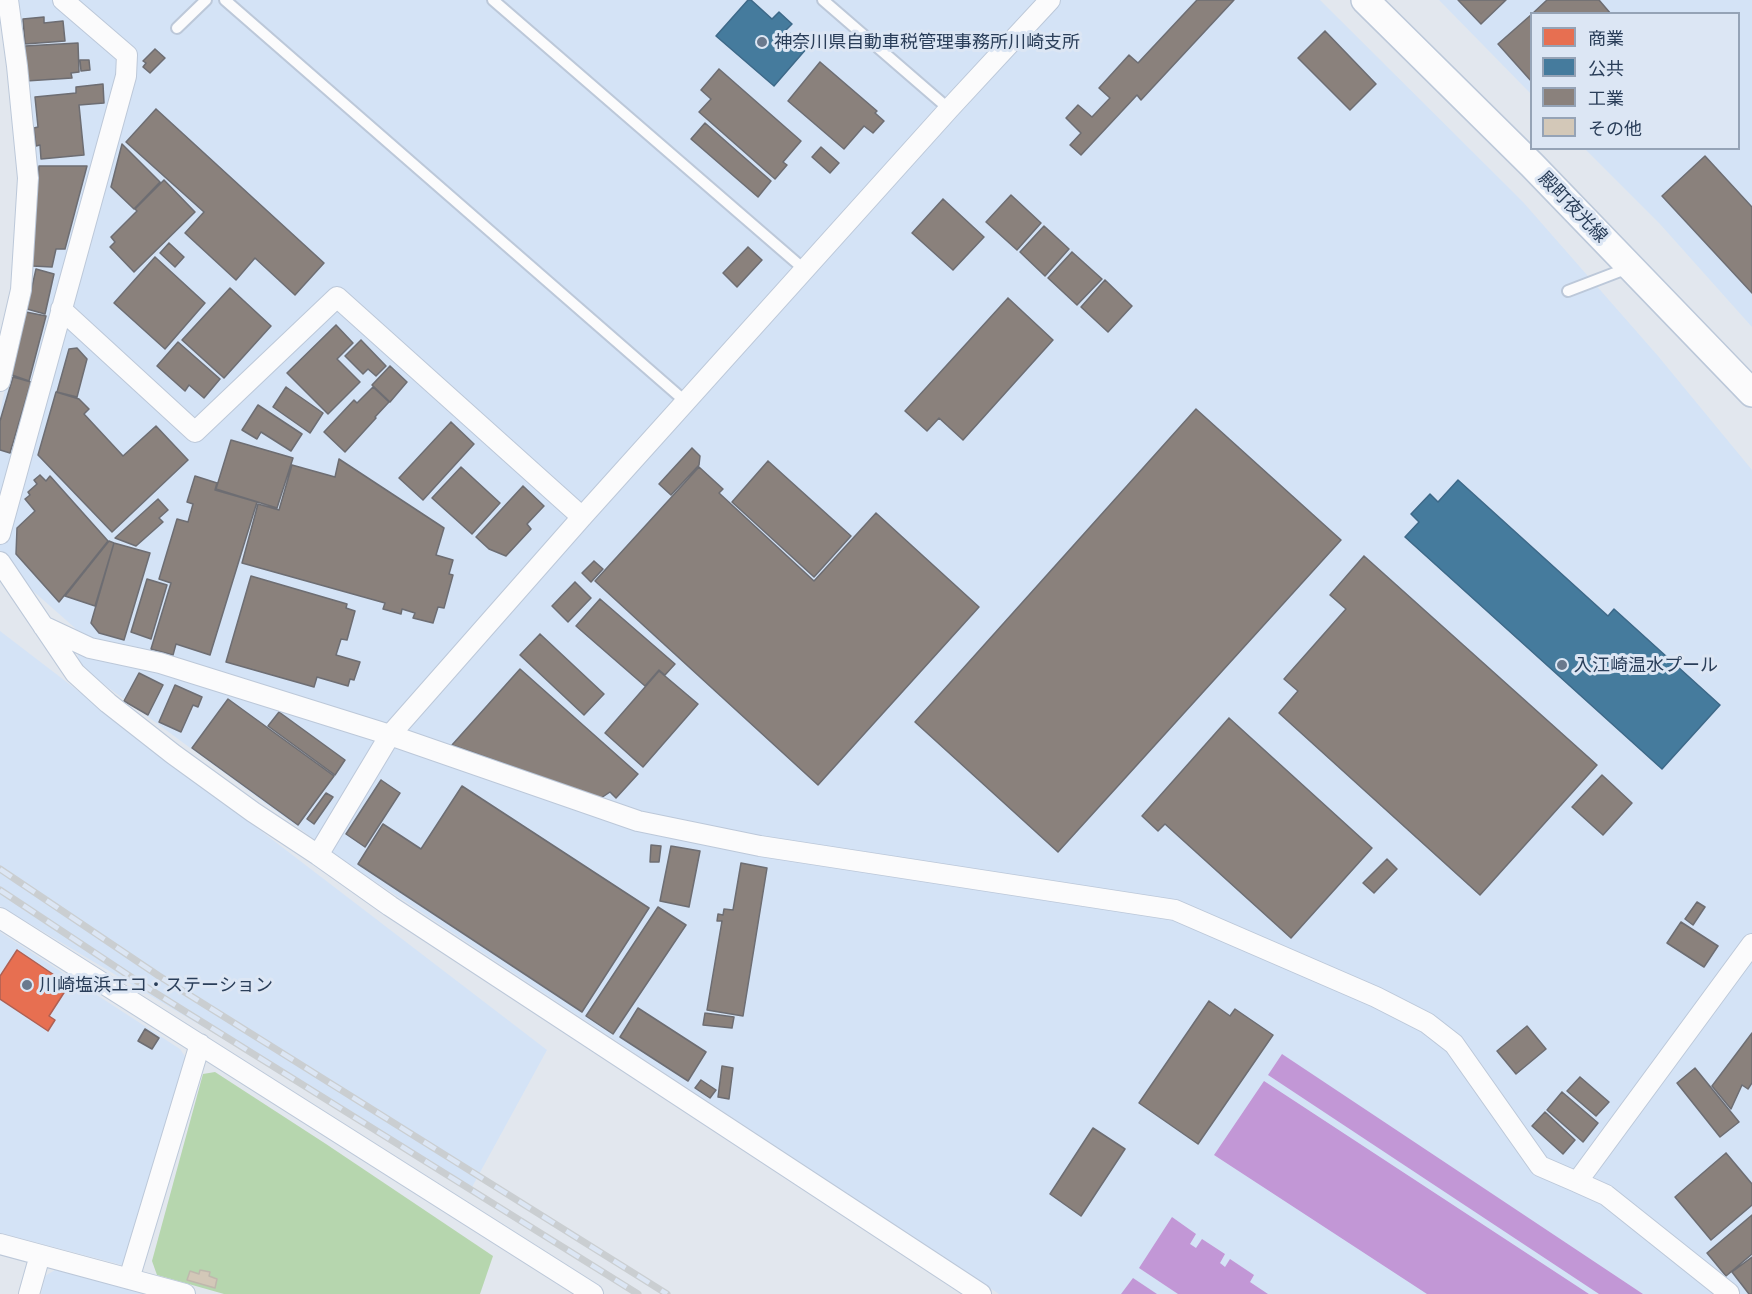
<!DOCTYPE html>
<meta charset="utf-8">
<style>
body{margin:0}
#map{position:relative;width:1752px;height:1294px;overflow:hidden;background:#e2e7ee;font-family:Ubuntu,"Noto Sans JP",sans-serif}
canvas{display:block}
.legend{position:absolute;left:1530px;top:12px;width:210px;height:138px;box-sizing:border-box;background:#dce6f4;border:2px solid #95a3b6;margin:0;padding:8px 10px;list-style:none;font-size:18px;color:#2a3e59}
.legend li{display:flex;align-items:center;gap:12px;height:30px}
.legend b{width:30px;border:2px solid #95a3b6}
</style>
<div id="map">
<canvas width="1752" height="1294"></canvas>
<ul class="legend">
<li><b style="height:16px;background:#e76f51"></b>商業</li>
<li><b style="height:16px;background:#457b9d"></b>公共</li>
<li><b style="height:16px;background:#8a817c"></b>工業</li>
<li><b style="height:16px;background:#d3c8b8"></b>その他</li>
</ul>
</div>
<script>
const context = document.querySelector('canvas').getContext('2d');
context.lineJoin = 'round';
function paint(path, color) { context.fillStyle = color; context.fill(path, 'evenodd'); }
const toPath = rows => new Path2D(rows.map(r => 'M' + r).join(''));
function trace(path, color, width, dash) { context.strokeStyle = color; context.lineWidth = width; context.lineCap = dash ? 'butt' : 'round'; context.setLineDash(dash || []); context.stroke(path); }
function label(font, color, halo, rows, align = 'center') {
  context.font = font + ' Ubuntu,"Noto Sans JP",sans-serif'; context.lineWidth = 6; context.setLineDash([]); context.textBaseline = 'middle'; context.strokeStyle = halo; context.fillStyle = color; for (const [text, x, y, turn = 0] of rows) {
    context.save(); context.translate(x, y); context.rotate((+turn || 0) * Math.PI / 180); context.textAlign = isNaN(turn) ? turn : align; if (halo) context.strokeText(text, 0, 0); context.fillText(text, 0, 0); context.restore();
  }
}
const built = toPath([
 [14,0,1320,0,1523,202,1658,356,1752,470,1752,1294,999,1294,341,859,79,666,75,628,7,568,0,550,0,412,30,276,37,163,29,92],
 [1439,0,1752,0,1752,327,1660,224,1585,149,1738,148,1738,14,1532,14,1531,94],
 [0,631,547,1050,472,1187,0,906],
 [0,932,180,1049,186,1058,128,1260,122,1265,0,1233],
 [55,1270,152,1294,41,1294,45,1276]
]);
const green = toPath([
 [215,1072,326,1144,493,1256,480,1294,224,1294,157,1275,152,1261,203,1074]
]);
const water = toPath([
 [1282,1054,1643,1294,1599,1294,1268,1075],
 [1264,1081,1589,1294,1427,1294,1214,1155],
 [1172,1217,1196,1234,1190,1244,1196,1248,1202,1239,1225,1254,1220,1263,1225,1267,1230,1259,1254,1275,1250,1282,1268,1294,1178,1294,1139,1268],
 [1133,1278,1157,1294,1121,1294]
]);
const shops = toPath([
 [17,950,69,985,49,1016,55,1020,48,1031,0,999,0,976,17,950]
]);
const public = toPath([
 [748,0,751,0,772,19,779,12,792,24,786,30,807,48,774,86,716,36,748,0],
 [1458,480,1608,616,1614,609,1720,705,1662,769,1405,537,1419,522,1411,514,1430,494,1438,502,1458,480]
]);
const industry = toPath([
 [1197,0,1234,0,1141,100,1137,95,1081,155,1070,145,1081,133,1066,118,1078,105,1092,117,1110,98,1099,88,1129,55,1138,63,1197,0],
 [1458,0,1506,0,1481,24,1458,0],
 [1547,0,1599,0,1611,14,1532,14,1547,0],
 [1532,14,1532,82,1498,44,1532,14],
 [44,17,44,23,63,21,65,41,25,44,23,19,44,17],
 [1325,31,1376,84,1350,110,1298,58,1325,31],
 [78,43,79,72,71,73,72,78,26,81,25,46,78,43],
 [155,49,165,58,150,73,143,67,146,63,143,61,155,49],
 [80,60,89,60,90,70,81,71,80,60],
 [820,62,877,111,875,113,884,121,873,133,864,126,844,149,788,101,820,62],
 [719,69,801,141,783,162,787,165,775,179,699,112,711,99,701,90,719,69],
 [103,84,104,103,79,105,84,155,41,159,40,145,36,146,34,128,38,127,35,97,76,93,76,87,103,84],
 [156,109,324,263,295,295,255,258,236,280,185,233,204,212,126,142,156,109],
 [705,123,771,181,758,197,691,139,705,123],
 [122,144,160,182,134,209,111,187,122,144],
 [821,147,839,163,830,173,812,157,821,147],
 [1705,156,1752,207,1752,293,1662,196,1705,156],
 [39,166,87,166,65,249,56,249,52,267,32,266,39,166],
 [164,180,195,212,134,272,110,247,115,242,111,237,137,211,135,209,164,180],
 [1011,195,1041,223,1017,250,986,222,1011,195],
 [943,199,984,237,953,270,912,233,943,199],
 [1044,226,1069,249,1045,276,1020,252,1044,226],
 [169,243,184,257,175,267,160,253,169,243],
 [748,247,762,260,737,287,723,273,748,247],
 [1072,252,1102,279,1077,305,1048,278,1072,252],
 [155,257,205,303,165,349,114,303,155,257],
 [36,269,54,274,45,314,27,309,36,269],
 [1105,280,1132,306,1108,332,1081,307,1105,280],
 [230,288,271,326,224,378,182,340,230,288],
 [1008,298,1053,340,963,440,939,418,927,431,905,411,1008,298],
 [26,312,46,316,29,381,12,375,26,312],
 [336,325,353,343,337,359,360,382,328,414,287,373,336,325],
 [361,340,386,366,376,376,368,369,363,374,345,356,361,340],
 [178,342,220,379,204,398,189,385,185,391,157,366,178,342],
 [77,348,87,359,77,397,57,392,69,349,77,348],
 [390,366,407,382,390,402,372,385,390,366],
 [13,377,31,382,10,453,0,450,0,421,13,377],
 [286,387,323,413,310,433,273,407,286,387],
 [373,387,389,402,375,417,376,418,345,452,324,432,354,400,357,403,373,387],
 [56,392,79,399,89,409,84,414,123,456,156,426,188,460,112,532,38,455,56,392],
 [258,405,302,434,291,451,261,432,257,439,242,430,258,405],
 [1196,409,1341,540,1058,852,915,722,1196,409],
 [451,422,474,444,423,500,399,478,451,422],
 [231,440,293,458,277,508,216,489,231,440],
 [692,448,700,456,699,465,671,495,659,484,692,448],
 [339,459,444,528,436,555,453,560,449,574,453,575,444,608,438,607,433,623,413,618,415,613,402,609,401,614,383,609,385,603,242,563,258,504,279,510,292,465,335,477,339,459],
 [768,461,851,536,814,577,732,502,768,461],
 [461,467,500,503,472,534,432,498,461,467],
 [699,467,723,489,719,493,814,581,876,513,979,607,818,785,595,581,699,467],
 [40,475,46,481,50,476,108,541,59,602,16,554,17,528,35,511,25,499,30,495,28,492,37,484,34,480,40,475],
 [195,476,217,483,215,490,257,502,210,655,176,644,173,655,151,649,171,583,159,579,177,519,188,522,193,504,187,502,195,476],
 [523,486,544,506,527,524,531,529,506,556,489,549,476,537,523,486],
 [158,499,168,510,159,518,163,522,136,546,115,538,158,499],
 [109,541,114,543,95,606,65,596,109,541],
 [114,543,150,553,124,640,99,633,91,623,114,543],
 [1364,556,1597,765,1480,895,1279,713,1298,691,1284,679,1346,609,1330,595,1364,556],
 [594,561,603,569,591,582,582,573,594,561],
 [251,576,347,604,346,608,355,611,347,640,341,639,336,655,360,662,354,680,350,679,348,686,317,677,314,687,226,662,251,576],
 [147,579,167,585,151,639,131,632,147,579],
 [575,582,591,598,568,622,552,606,575,582],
 [600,599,675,664,665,675,659,670,645,686,576,626,600,599],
 [540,634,604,694,584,715,520,655,540,634],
 [520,669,638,774,616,798,610,792,601,798,452,745,520,669],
 [659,671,698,704,643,767,605,733,659,671],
 [139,673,163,685,148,715,124,701,139,673],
 [175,685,202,697,198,707,193,705,181,732,159,722,175,685],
 [228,699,334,776,298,825,192,748,228,699],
 [279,712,345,760,335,775,268,726,279,712],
 [1229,718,1372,848,1291,938,1165,824,1158,831,1142,816,1229,718],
 [1602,775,1632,803,1603,835,1572,807,1602,775],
 [381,780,400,793,365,847,346,834,381,780],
 [462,786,649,908,582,1012,358,864,383,824,421,849,462,786],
 [326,793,333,797,314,824,307,819,326,793],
 [651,845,661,846,659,862,650,862,651,845],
 [671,846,700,851,689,907,660,901,671,846],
 [1387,859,1397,869,1374,893,1363,883,1387,859],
 [741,863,767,868,743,1016,707,1010,722,921,717,921,718,914,723,915,724,909,733,910,741,863],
 [1697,902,1705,907,1693,925,1685,919,1697,902],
 [658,907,686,925,613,1034,586,1016,658,907],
 [1681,922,1718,946,1704,967,1667,943,1681,922],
 [1209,1001,1230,1016,1235,1009,1273,1035,1198,1144,1139,1103,1209,1001],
 [638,1008,706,1052,688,1081,620,1037,638,1008],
 [705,1013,734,1017,732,1028,703,1025,705,1013],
 [1527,1026,1546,1049,1516,1074,1497,1051,1527,1026],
 [145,1029,159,1038,152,1049,138,1041,145,1029],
 [1752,1033,1752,1083,1748,1089,1742,1085,1731,1109,1712,1086,1752,1033],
 [722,1066,733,1068,729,1099,718,1097,722,1066],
 [1695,1068,1739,1122,1720,1137,1677,1083,1695,1068],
 [1580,1077,1609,1102,1596,1116,1567,1091,1580,1077],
 [701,1080,716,1090,710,1098,695,1088,701,1080],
 [1562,1092,1598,1123,1583,1142,1547,1110,1562,1092],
 [1545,1112,1575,1140,1563,1154,1532,1126,1545,1112],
 [1093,1128,1125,1149,1081,1216,1050,1194,1093,1128],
 [1726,1153,1752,1184,1752,1205,1711,1240,1675,1197,1726,1153],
 [1752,1215,1752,1254,1726,1276,1707,1253,1752,1215],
 [1752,1257,1752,1294,1749,1294,1732,1272,1752,1257]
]);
const building = toPath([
 [200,1270,210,1272,209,1276,217,1279,215,1288,187,1280,190,1271,199,1274,200,1270]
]);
const lane = toPath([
 [225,0,686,402],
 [493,0,805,270],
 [823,0,949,109],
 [177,28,206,0],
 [1568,291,1628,268]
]);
const street = toPath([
 [61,309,195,432,337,297,582,517],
 [0,381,21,290,28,178,17,66,8,0],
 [0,534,126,76,127,55,63,0],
 [0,562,75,673,108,703,173,754,253,812,318,855,390,906,981,1294],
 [43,626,90,648,160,663,390,735,638,821,760,846,1175,910,1376,997,1427,1023,1454,1044,1540,1166,1577,1182,1752,944],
 [318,855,390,735,582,517,949,109,1050,0],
 [0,918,593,1294],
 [1577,1182,1606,1195,1729,1293],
 [0,1244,185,1294],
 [129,1279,200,1044],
 [29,1294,40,1255]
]);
const secondary = toPath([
 [1365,0,1532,165,1752,393]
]);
const rail = toPath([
 [0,869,159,976,667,1294],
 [0,890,146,987,638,1294]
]);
const markers = [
 [762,42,6,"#6a798d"],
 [1562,665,6,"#6a798d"],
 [27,985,6,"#6a798d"]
];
const poiNames = [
 ["神奈川県自動車税管理事務所川崎支所",774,42],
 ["入江崎温水プール",1574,665],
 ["川崎塩浜エコ・ステーション",39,985]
];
const streetNames = [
 ["殿町夜光線",1573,207,46]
];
paint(built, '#d4e3f6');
paint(green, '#b6d6ae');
paint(water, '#c297d6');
paint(shops, '#e76f51');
trace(shops, '#ae6053', 1.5);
paint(public, '#457b9d');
trace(public, '#3d6989', 1.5);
paint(industry, '#8a817c');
trace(industry, '#6d6d72', 1.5);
paint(building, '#d3c8b8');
trace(building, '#bfb8ad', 1.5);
trace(lane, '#bcc8d9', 14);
trace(street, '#bcc8d9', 22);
trace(secondary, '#bcc8d9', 30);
trace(lane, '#fbfbfc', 10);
trace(street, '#fbfbfc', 20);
trace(secondary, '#fbfbfc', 27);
trace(rail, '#caced1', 7);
trace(rail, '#dce6f4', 4.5, [14]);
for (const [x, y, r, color] of markers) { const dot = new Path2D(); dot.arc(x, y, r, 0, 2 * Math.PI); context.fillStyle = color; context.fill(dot); trace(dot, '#dce6f4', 2); }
label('18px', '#2a3e59', '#dce6f4', poiNames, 'left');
label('18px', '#2a3e59', '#dce6f4', streetNames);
</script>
